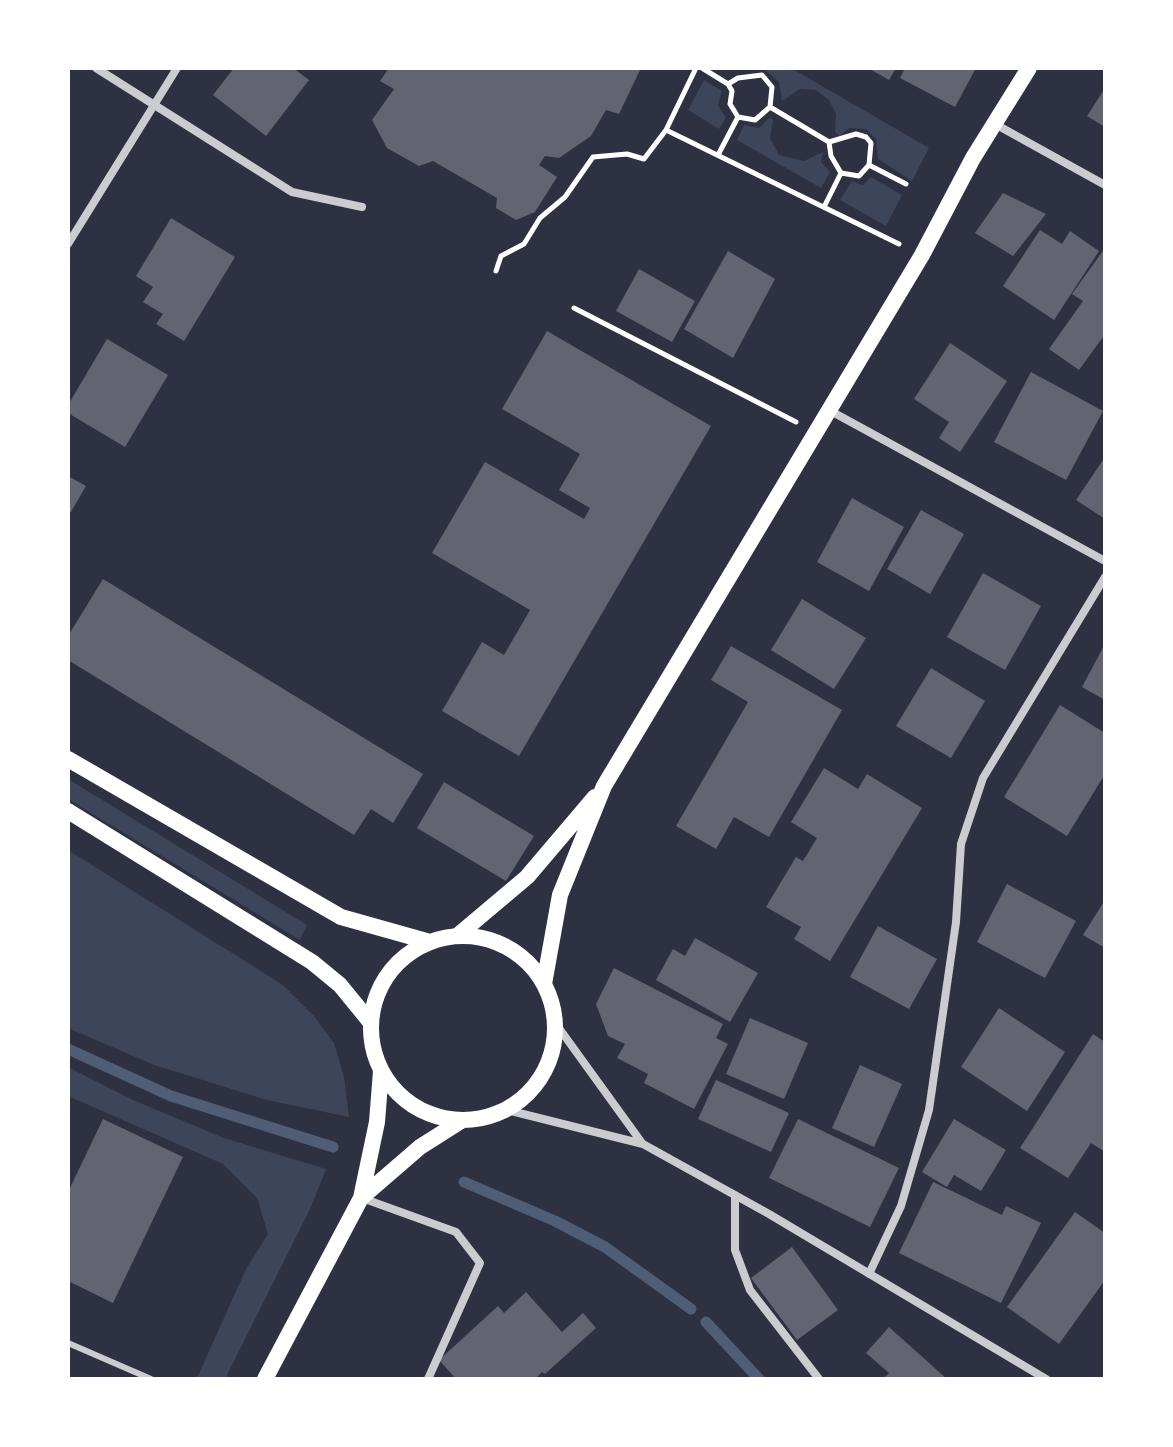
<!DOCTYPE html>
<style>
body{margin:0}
#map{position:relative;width:1173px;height:1447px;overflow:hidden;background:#2d3142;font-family:Ubuntu,sans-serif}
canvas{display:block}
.frame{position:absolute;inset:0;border:70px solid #fff;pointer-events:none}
</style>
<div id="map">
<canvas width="1173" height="1447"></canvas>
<div class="frame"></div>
</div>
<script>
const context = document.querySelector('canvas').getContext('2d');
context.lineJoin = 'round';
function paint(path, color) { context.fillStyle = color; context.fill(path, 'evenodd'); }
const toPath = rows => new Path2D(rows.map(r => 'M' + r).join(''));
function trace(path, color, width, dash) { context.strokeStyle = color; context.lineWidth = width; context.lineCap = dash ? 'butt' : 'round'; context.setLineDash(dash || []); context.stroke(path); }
const green = toPath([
 [763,68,791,68,929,148,912,181,878,159,876,139,866,129,849,128,840,136,835,132,836,114,829,100,816,90,800,89,782,101,779,82],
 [704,80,722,91,718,105,726,118,719,129,688,110],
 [770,117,773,120,770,138,779,155,804,161,823,152,821,162,830,172,821,188,737,140,744,125,759,128],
 [871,177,902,195,886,226,840,200,852,181,863,185],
 [68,779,307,925,300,940,68,799],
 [68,850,283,985,314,1016,334,1043,344,1077,349,1117,267,1100,154,1065,68,1028],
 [68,1067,133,1100,224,1138,326,1169,311,1207,225,1379,197,1378,246,1269,268,1234,257,1198,223,1164,68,1096]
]);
const stream = toPath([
 [68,1049,171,1096,333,1147],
 [464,1182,555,1221,605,1247,691,1309],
 [706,1322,759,1379]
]);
const building = toPath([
 [234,68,293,68,309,80,266,136,213,95],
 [389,68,641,68,619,114,606,110,591,136,559,158,545,156,539,165,557,177,535,212,516,220,496,208,497,198,433,161,419,166,387,148,372,120,394,89,380,81],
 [868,68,896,68,889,80],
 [905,68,976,68,955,107,900,78],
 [1105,88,1105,127,1087,116],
 [1003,193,1046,214,1013,256,975,233],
 [171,218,235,257,184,341,156,324,163,314,143,302,153,287,136,276],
 [1040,230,1062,244,1070,231,1099,251,1054,320,1003,286],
 [1105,248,1105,338,1103,337,1079,370,1049,349,1083,301,1072,294],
 [728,251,775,279,733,358,684,329],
 [639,269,695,301,672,342,616,311],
 [547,331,711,426,519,756,442,711,482,642,504,655,530,610,432,553,485,462,584,519,590,508,559,490,580,454,502,409],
 [107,339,168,375,125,447,68,413,68,405],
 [950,343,1007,381,960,452,939,438,949,422,914,399],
 [1031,372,1103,411,1066,480,994,442],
 [1105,457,1105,519,1076,500],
 [68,476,86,486,68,517],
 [852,498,904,527,869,591,817,562],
 [921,510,964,534,930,594,887,569],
 [983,573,1041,606,1005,670,947,637],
 [103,579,423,774,393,823,371,809,354,835,68,660,68,636],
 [802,599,866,638,834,689,771,650],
 [1105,644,1105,700,1082,687],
 [731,646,842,710,769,837,734,817,716,849,676,826,748,702,711,680],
 [931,668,985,701,951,758,896,726],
 [1060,705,1105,733,1105,774,1067,836,1004,797],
 [824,768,858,789,867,774,922,808,830,961,794,939,801,927,766,907,796,857,803,861,817,838,791,822],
 [444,782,534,836,506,881,417,828],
 [1007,884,1076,921,1045,978,977,942],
 [1105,900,1105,948,1083,935],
 [878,926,937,959,909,1009,850,977],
 [695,938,758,973,730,1022,656,980,673,949,685,956],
 [614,968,723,1024,716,1038,728,1044,694,1109,644,1083,648,1074,617,1058,625,1044,608,1036,596,1004],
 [999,1008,1065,1052,1027,1111,961,1067],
 [750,1018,808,1043,784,1099,726,1074],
 [1093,1034,1105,1042,1105,1152,1091,1143,1068,1178,1020,1148],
 [860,1065,902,1084,874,1147,832,1128],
 [716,1080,789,1113,771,1152,698,1119],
 [103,1119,183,1157,113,1303,68,1281,68,1192],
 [798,1119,899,1168,870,1227,769,1178],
 [954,1119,1006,1150,981,1191,954,1175,947,1187,922,1172],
 [933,1182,1002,1215,1006,1206,1041,1223,1001,1303,899,1253],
 [1075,1212,1105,1233,1105,1280,1059,1344,1007,1307],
 [792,1247,838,1310,797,1340,751,1278],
 [526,1292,562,1332,583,1313,596,1328,545,1374,542,1372,535,1379,456,1379,439,1360,498,1306,504,1313],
 [889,1327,947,1379,883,1379,889,1373,866,1353]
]);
const path = toPath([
 [696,68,666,130,899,244],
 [702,68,728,84,732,91,730,104,738,117],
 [728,84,738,78,762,75,772,87,770,107],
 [829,142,831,156,841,173],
 [718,155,738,117,755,120,770,107,829,142,856,134,866,137,871,143,869,165],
 [824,207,841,173,859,176,869,165,906,184],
 [496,271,501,256,524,244,540,218,565,197,593,157,627,154,644,159,666,130],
 [574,308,796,422]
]);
const service = toPath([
 [68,1343,151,1379]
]);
const minor = toPath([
 [96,68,292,192,362,207],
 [995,124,1105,185],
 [68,244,177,68],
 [827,409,1105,561],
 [556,1024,642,1143],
 [507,1110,643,1144,769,1214,1046,1379],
 [735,1195,735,1250,750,1290,819,1379],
 [362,1198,456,1232,480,1263,428,1379],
 [869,1274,901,1206,929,1110,956,922,961,844,983,778,1105,577]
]);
const secondary = toPath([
 [68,759,341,917,430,942],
 [68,811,312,962,340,985,371,1023],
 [457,936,527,877,595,797],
 '371 1028a92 92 0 1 1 184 0a92 92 0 1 1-184 0Z',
 [544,984,560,895,604,786,922,255,973,158,1029,68],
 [361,1198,420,1147,461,1121],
 [265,1379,361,1198,377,1122,381,1071]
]);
paint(green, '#3c4559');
trace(stream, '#4f5d75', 11);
paint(building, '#626471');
trace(path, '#fff', 5);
trace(service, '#caccd0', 6);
trace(minor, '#caccd0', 8);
trace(secondary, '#fff', 16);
</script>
